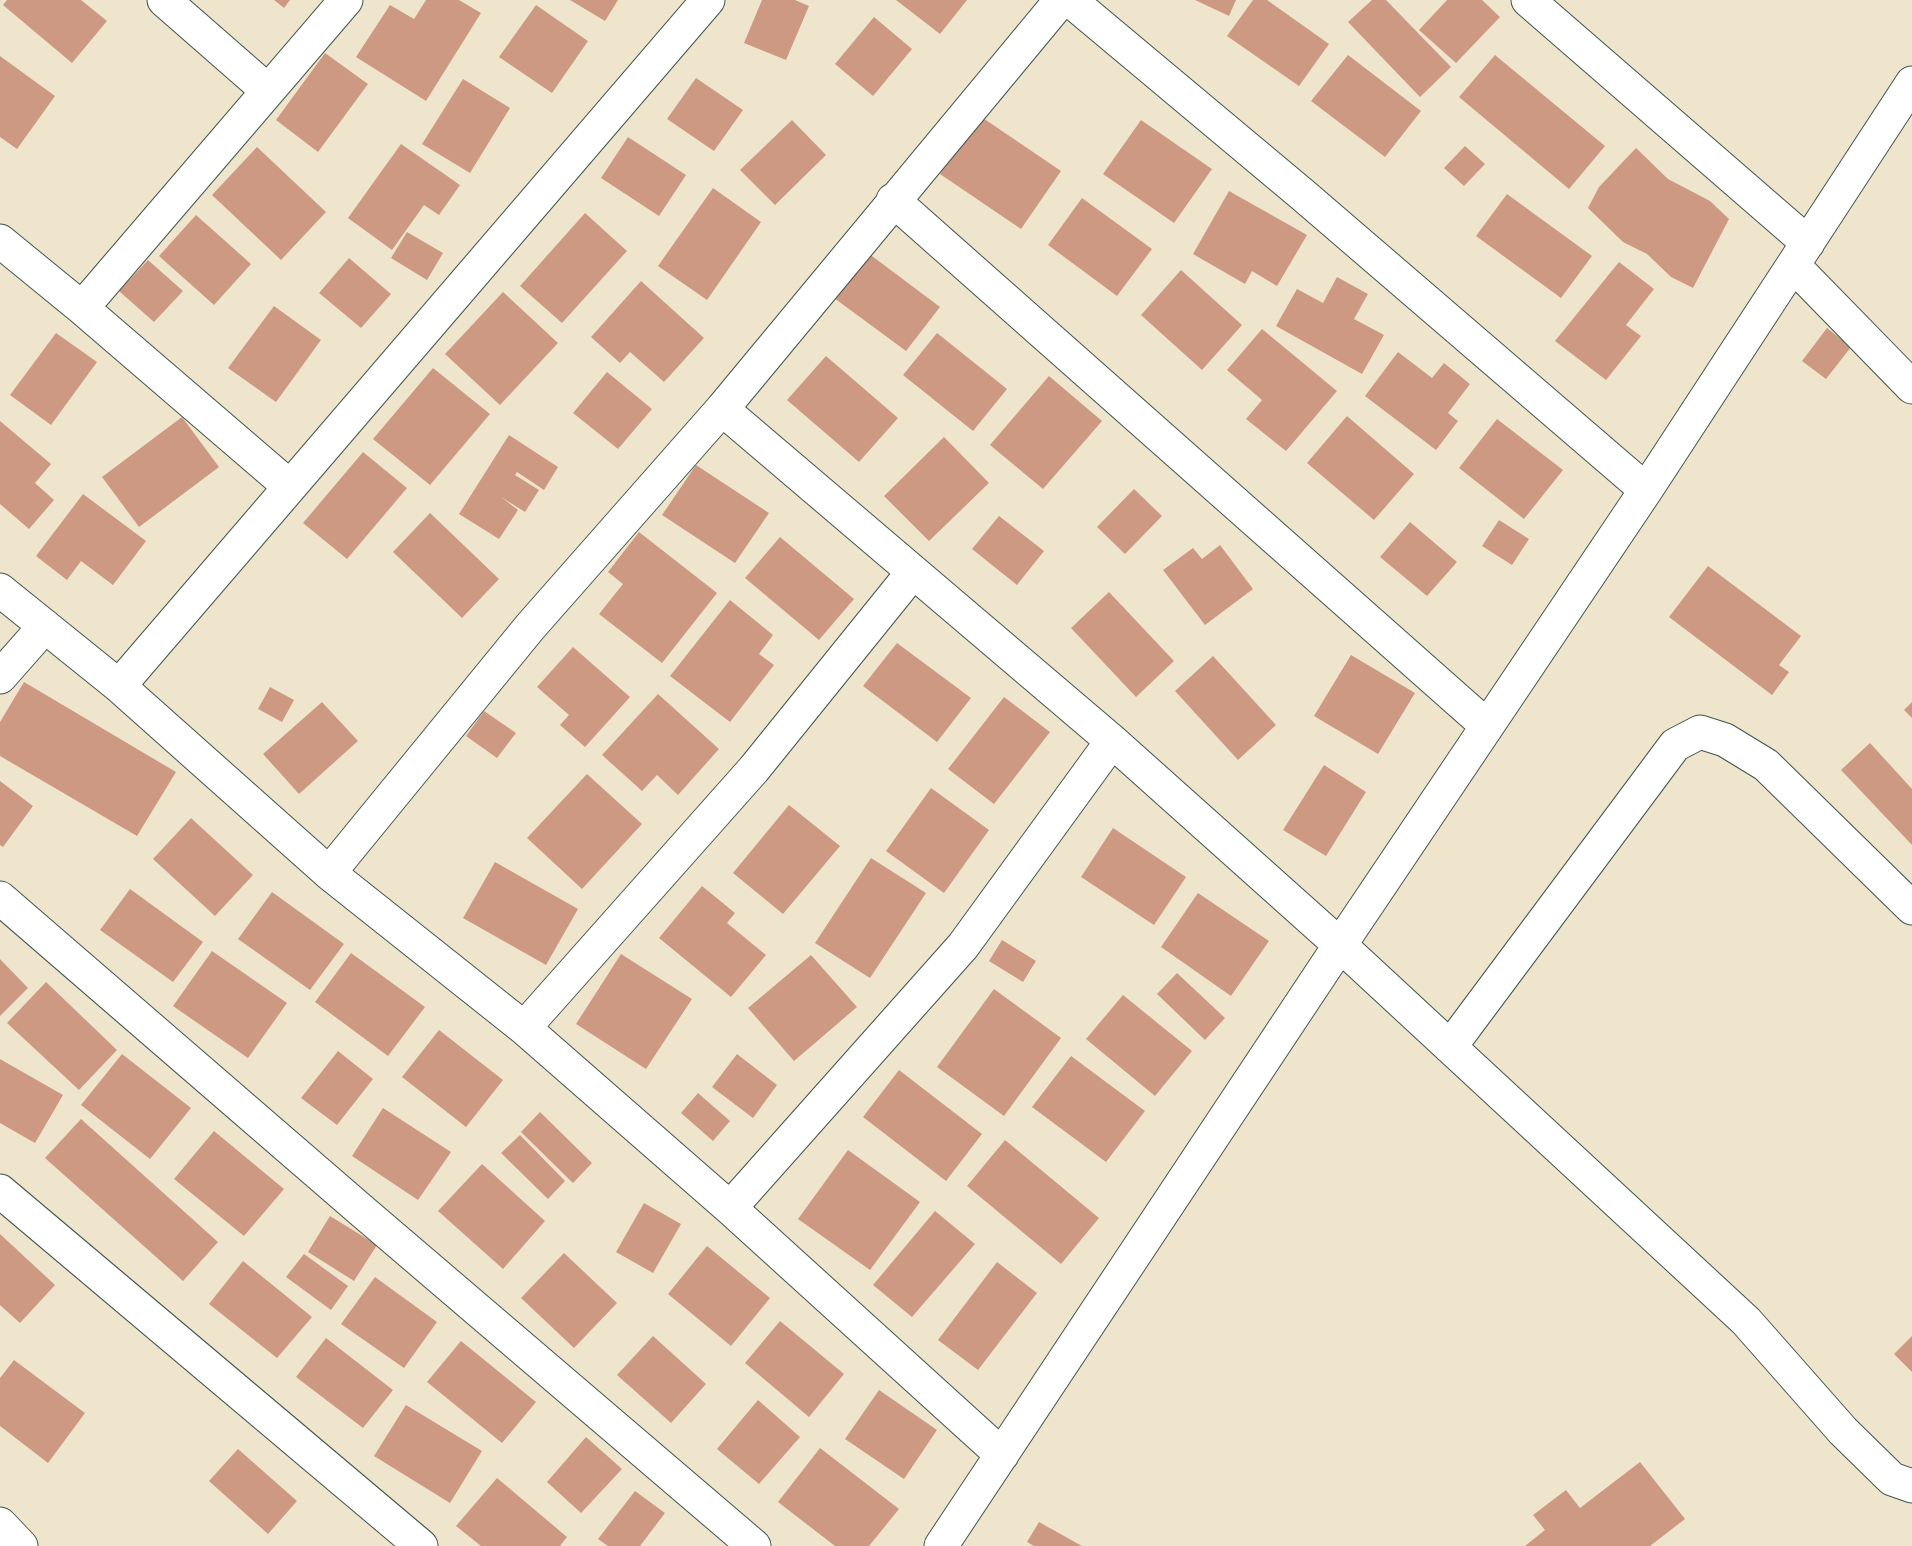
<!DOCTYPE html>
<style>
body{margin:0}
canvas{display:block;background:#efe5cc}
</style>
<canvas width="1912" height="1546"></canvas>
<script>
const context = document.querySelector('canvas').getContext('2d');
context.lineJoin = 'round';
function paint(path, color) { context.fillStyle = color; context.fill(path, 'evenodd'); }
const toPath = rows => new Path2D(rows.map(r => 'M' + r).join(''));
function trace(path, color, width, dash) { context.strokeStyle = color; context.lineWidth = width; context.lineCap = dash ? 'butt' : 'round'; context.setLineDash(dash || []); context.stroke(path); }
const building = toPath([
 [7,0,81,0,107,21,72,63,3,5],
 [274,0,290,0,284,8],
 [426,0,459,0,481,13,426,101,356,57,390,5,414,19],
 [570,0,618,0,605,21],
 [762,0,795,0,809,6,786,60,744,43],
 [896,0,967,0,940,34],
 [1195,0,1236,0,1229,16],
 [1253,0,1267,0,1329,44,1299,86,1227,36],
 [1372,0,1386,0,1451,67,1420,97,1348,22],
 [1447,0,1482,0,1500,17,1456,63,1419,30],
 [536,5,588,41,552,93,499,57],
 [874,17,912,49,873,96,835,64],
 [325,53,368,84,318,152,276,120],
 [1348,55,1421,111,1385,157,1311,101],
 [1495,55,1605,146,1569,189,1459,97],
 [0,56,55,96,17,149,0,137],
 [696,78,743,110,714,151,667,119],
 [463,79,510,108,470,173,422,144],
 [980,116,1061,171,1021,229,940,174],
 [792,120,826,155,775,205,740,170],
 [1141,120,1212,169,1174,223,1103,174],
 [628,137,686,175,659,216,601,178],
 [401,144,460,185,439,215,424,205,392,250,348,218],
 [1465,146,1485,164,1464,186,1444,168],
 [257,147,326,212,281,260,212,195],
 [1636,148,1668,179,1710,201,1729,219,1693,288,1671,277,1647,254,1623,242,1588,208,1599,187],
 [713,188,761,222,707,300,658,266],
 [1229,191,1307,235,1277,286,1252,271,1245,284,1193,254],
 [1507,194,1592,256,1561,298,1476,236],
 [1082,198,1152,249,1117,296,1048,245],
 [585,213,627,251,562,323,520,286],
 [196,215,251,264,214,305,159,256],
 [407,232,443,253,427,280,391,258],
 [868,253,940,307,906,351,834,298],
 [349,258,391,294,361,328,319,293],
 [148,260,183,291,154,322,119,291],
 [1619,262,1654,289,1626,325,1641,336,1606,380,1555,341],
 [1181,270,1242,325,1202,370,1141,315],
 [1337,277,1368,294,1354,319,1384,335,1362,374,1276,326,1297,289,1323,303],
 [641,281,704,338,664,382,630,352,620,363,591,337],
 [503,292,558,343,500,405,445,354],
 [274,306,321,340,276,402,228,368],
 [1827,328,1851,347,1826,379,1802,361],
 [1262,329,1337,391,1286,451,1246,419,1262,400,1227,370],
 [56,333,97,362,51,425,10,395],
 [937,333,1007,389,973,431,903,375],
 [1398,352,1432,378,1444,363,1470,384,1448,413,1458,421,1436,450,1365,396],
 [826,356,898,418,859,462,787,400],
 [433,368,490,414,430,485,373,439],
 [607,372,652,409,618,449,573,413],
 [1049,376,1102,421,1043,489,990,445],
 [1347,416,1414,474,1374,520,1307,463],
 [182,417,219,467,139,527,102,477],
 [1497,419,1563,470,1524,519,1459,468],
 [0,421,51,464,35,483,54,500,29,529,0,504],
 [509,435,558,467,544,490,517,472,515,475,539,490,525,512,501,497,518,510,499,539,459,514],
 [944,437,989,483,929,541,884,496],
 [363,452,407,488,347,559,303,523],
 [696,465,769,513,735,563,662,515],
 [1134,489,1162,516,1125,554,1097,527],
 [83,494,146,541,113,585,81,561,67,580,36,556],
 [430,513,499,579,462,618,393,552],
 [999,516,1044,551,1017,585,972,549],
 [1499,520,1529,539,1512,565,1482,546],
 [1410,522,1457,562,1427,596,1380,557],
 [639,532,717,593,662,663,599,614,623,584,608,572],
 [780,537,854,599,819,640,745,578],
 [1220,545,1253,589,1205,625,1163,570,1193,548,1202,559],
 [1708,566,1801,636,1779,665,1789,672,1772,695,1669,617],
 [1109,592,1174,661,1136,697,1071,628],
 [730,600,773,635,759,654,774,665,730,722,670,676],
 [897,643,971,698,937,742,863,686],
 [573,647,630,697,585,747,560,725,569,715,537,687],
 [1351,655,1415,693,1378,754,1314,716],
 [1213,656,1276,725,1238,760,1175,691],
 [24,682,176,772,137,836,0,756,0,722],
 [270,687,294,700,282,722,258,709],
 [658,694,719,749,678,795,657,775,642,791,602,755],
 [1004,697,1050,732,994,804,948,769],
 [322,702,358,741,299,794,263,754],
 [1912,702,1912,718,1904,710],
 [484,711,516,733,497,758,466,736],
 [1870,743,1912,789,1912,845,1841,770],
 [1324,765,1366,792,1326,856,1283,830],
 [587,774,642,824,582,889,527,838],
 [0,781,33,806,3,847,0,845],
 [931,788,989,830,944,893,886,851],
 [789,805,840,846,783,914,733,873],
 [191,818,253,875,215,916,153,859],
 [1113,828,1186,877,1154,925,1081,877],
 [871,858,926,893,870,978,815,943],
 [495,862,578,909,546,965,463,918],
 [702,886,735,913,727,923,766,955,731,997,659,938],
 [130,889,203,942,173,982,100,930],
 [272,892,344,944,310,990,238,939],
 [1198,893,1269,941,1231,996,1161,947],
 [1002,940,1036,961,1023,982,989,961],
 [212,951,287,1003,248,1058,173,1006],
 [351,953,425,1007,388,1056,315,1002],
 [621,954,692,999,646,1069,576,1024],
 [811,955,857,1007,794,1061,748,1008],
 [0,959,28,988,0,1016],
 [1177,973,1225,1018,1205,1040,1157,994],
 [46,982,117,1050,79,1090,7,1023],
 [994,989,1061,1038,1004,1116,937,1067],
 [1123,995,1192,1051,1155,1096,1086,1039],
 [439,1030,503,1080,466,1127,402,1077],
 [338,1051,373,1079,337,1125,301,1098],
 [122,1054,191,1108,150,1159,81,1105],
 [737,1054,777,1085,753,1118,712,1087],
 [1071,1056,1145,1111,1106,1162,1032,1107],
 [0,1059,63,1095,35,1143,0,1123],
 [899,1070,982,1134,946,1181,863,1117],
 [698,1093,730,1121,713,1141,681,1113],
 [383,1108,451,1152,418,1200,352,1156],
 [540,1112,592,1163,573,1183,521,1132],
 [81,1119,218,1242,183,1281,45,1158],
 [214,1131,284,1189,244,1236,174,1179],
 [520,1135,565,1181,548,1199,501,1153],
 [1005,1140,1099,1218,1061,1264,967,1186],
 [848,1150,920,1202,870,1270,798,1219],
 [482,1164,545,1221,503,1269,438,1211],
 [644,1203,681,1224,653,1273,616,1252],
 [935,1211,975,1244,912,1317,873,1285],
 [330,1216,377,1245,354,1281,308,1252],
 [0,1234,55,1285,20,1323,0,1305],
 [707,1246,770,1298,731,1346,668,1294],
 [564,1253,617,1303,574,1348,521,1298],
 [304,1254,348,1286,331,1310,286,1277],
 [243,1261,312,1317,277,1358,209,1304],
 [997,1262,1037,1293,978,1370,938,1340],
 [375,1277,437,1322,404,1368,341,1324],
 [780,1321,844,1374,809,1417,745,1363],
 [653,1336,706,1384,671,1423,617,1375],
 [1912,1336,1912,1372,1894,1354],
 [326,1338,393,1390,363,1428,296,1377],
 [461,1341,536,1402,502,1443,427,1382],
 [14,1360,85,1413,48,1463,0,1426,0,1378],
 [879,1390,937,1430,904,1479,845,1439],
 [758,1400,800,1437,759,1484,717,1449],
 [406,1405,482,1451,450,1503,374,1456],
 [586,1437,622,1469,581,1513,547,1482],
 [820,1448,899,1509,869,1546,835,1546,778,1502],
 [238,1449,297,1501,268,1534,209,1481],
 [1640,1462,1685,1519,1650,1546,1525,1546,1545,1530,1533,1515,1566,1490,1580,1508],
 [497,1478,567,1537,560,1546,481,1546,456,1526],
 [635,1491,665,1513,640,1546,608,1546,598,1539],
 [1039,1522,1082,1546,1034,1546,1027,1542]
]);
const minor = toPath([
 [164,0,268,91],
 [1070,0,1303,195,1646,490],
 [1528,0,1808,243],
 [893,200,1487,726],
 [0,241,82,308,289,486],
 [1793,265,1912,387],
 [82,308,346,0],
 [722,409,1112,741,1340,945,1746,1321,1843,1431,1892,1479,1912,1486],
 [0,590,119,686,329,873,524,1028,730,1208,1002,1455],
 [0,677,45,626],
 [119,686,708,0],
 [329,873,530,627,722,409,1061,0],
 [0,898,362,1211,754,1546],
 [524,1028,754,769,913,572],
 [1450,1047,1675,745,1700,732,1725,740,1766,765,1912,908],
 [0,1191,421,1546],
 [730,1208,963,946,1112,741],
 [0,1524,21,1546],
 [941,1546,1340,945,1646,490,1912,83]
]);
paint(building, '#ce9982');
trace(minor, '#3e564b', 35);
trace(minor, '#fff', 33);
</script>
